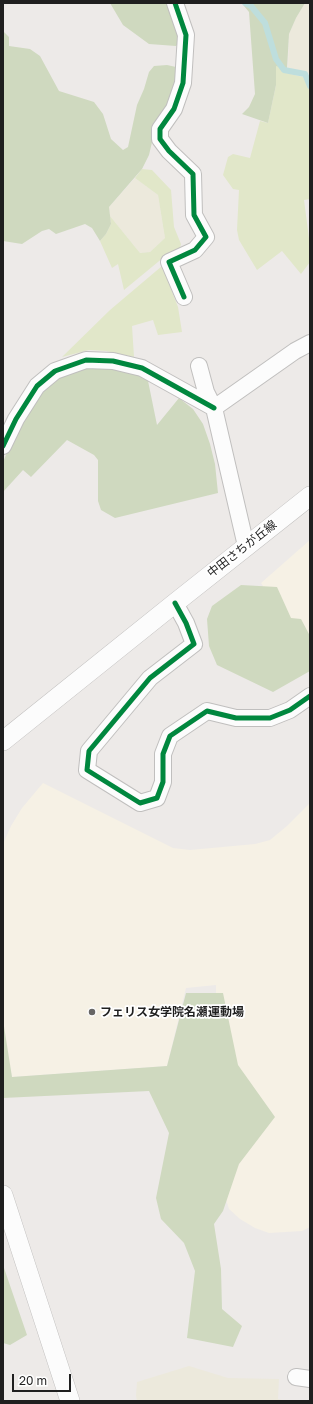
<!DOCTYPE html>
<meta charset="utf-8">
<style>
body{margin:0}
#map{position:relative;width:313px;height:1404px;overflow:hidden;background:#edeae8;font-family:"Golos Text",sans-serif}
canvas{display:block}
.frame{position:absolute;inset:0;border:4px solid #1f1f1f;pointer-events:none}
.scale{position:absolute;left:12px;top:1374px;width:59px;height:18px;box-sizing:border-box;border:2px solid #1f1f1f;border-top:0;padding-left:5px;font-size:12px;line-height:14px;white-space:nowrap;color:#1f1f1f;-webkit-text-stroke:3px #fff;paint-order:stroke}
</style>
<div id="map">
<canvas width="313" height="1404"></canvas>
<div class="frame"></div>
<div class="scale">20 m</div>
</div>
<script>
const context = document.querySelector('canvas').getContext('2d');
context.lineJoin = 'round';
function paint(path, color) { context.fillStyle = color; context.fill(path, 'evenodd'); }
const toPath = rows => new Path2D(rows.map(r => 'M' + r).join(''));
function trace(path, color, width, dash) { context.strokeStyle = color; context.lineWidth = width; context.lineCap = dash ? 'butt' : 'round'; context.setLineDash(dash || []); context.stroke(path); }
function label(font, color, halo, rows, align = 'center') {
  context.font = font + ' "Golos Text","Noto Sans JP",sans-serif'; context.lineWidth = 3.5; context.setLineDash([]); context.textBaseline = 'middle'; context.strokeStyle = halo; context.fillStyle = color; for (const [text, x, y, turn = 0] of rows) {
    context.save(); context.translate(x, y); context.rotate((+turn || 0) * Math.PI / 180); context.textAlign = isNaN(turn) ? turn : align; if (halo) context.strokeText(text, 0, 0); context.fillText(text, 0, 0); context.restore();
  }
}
const education = toPath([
 [310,540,310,667,289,627,261,583],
 [43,783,173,848,190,850,255,844,270,840,287,826,310,803,310,1227,302,1231,269,1233,255,1228,240,1219,229,1209,224,1193,216,1037,216,985,186,988,167,1066,12,1077,3,1035,3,844,11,826,22,808]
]);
const farmland = toPath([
 [305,3,310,3,310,75,308,73,288,69,289,34,296,18],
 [135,178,158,195,165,238,150,252,140,253,110,216,109,207],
 [189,1366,228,1378,279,1379,278,1399,285,1401,137,1401,136,1395,137,1382]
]);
const grass = toPath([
 [276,66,279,66,283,72,303,77,310,91,310,199,304,200,310,246,310,262,301,274,282,251,257,270,239,240,237,230,239,190,233,189,223,175,228,157,233,154,250,158,260,121,268,123,276,85],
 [142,169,152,170,171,190,174,227,181,244,179,251,164,257,124,290,118,264,112,268,100,241,106,234,111,224,110,216,140,253,150,252,165,238,158,195,135,178],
 [162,266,178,307,182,332,158,335,153,320,132,326,134,357,106,351,89,350,62,357,110,310]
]);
const forest = toPath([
 [110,3,171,3,182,40,176,46,149,44,123,25],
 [243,3,305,3,296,18,289,34,287,69,276,66,276,85,268,123,242,114,249,107,255,94,249,12,244,6],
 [3,31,9,37,9,46,30,49,40,56,59,91,94,102,103,114,111,139,123,150,128,147,137,105,144,89,149,72,154,66,167,65,176,67,178,70,173,99,153,138,149,155,142,169,109,207,111,224,106,234,100,241,92,228,85,224,56,234,49,229,42,231,22,244,3,241],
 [90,364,147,376,157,425,179,398,193,409,203,424,210,444,215,464,218,493,115,518,101,510,98,501,98,460,94,455,67,440,31,477,23,470,3,492,3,462,15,433,48,382],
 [241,585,277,587,291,618,301,619,310,636,310,671,273,692,217,665,209,646,207,619,212,606],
 [186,993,223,993,238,1065,275,1117,239,1164,223,1211,214,1224,221,1269,222,1309,242,1326,233,1347,187,1338,195,1271,184,1243,161,1219,156,1198,169,1133,149,1091,3,1098,3,1020,12,1077,167,1066],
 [3,1265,27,1335,10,1345,3,1343]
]);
const stream = toPath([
 [245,3,251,6,265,23,276,59,284,70,305,74,310,86]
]);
const minor = toPath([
 [175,3,186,35,183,83,174,109,160,129,160,139,169,151,193,174,194,215,206,237,195,250,169,262,184,297],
 [199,366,206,392,214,408,246,546],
 [214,408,295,351,310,343],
 [3,446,16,419,37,386,55,371,86,360,113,361,142,368,214,408],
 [175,603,186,623,194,644,150,678,89,751,87,770,140,803,157,798,163,782,163,754,170,736,207,711,236,718,270,718,290,710,310,696],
 [296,1377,310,1379]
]);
const tertiary = toPath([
 [3,741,175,603,310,496],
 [3,1195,70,1401]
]);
const cycleway = toPath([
 [175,3,186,35,183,83,174,109,160,129,160,139,169,151,193,174,194,215,206,237,195,250,169,262,184,297],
 [3,446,16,419,37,386,55,371,86,360,113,361,142,368,214,408],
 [175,603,186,623,194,644,150,678,89,751,87,770,140,803,157,798,163,782,163,754,170,736,207,711,236,718,270,718,290,710,310,696]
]);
const markers = [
 [92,1012,4,"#676665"]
];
const streetNames = [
 ["中田さちが丘線",242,549,-38]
];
const poiNames = [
 ["フェリス女学院名瀬運動場",100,1012]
];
paint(education, '#f6f1e5');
paint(farmland, '#ece9dc');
paint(grass, '#e1e7c9');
paint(forest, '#cfd9bf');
trace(stream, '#bededd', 6);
trace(minor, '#c0bfbe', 18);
trace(tertiary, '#c0bfbe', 20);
trace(minor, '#fcfcfc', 16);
trace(tertiary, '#fcfcfc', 19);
trace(cycleway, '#00873e', 5);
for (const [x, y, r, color] of markers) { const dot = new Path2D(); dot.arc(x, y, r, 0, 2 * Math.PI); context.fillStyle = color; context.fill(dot); trace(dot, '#fff', 1.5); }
label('12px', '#1f1f1f', '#fff', streetNames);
label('bold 12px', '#1f1f1f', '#fff', poiNames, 'left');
</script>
